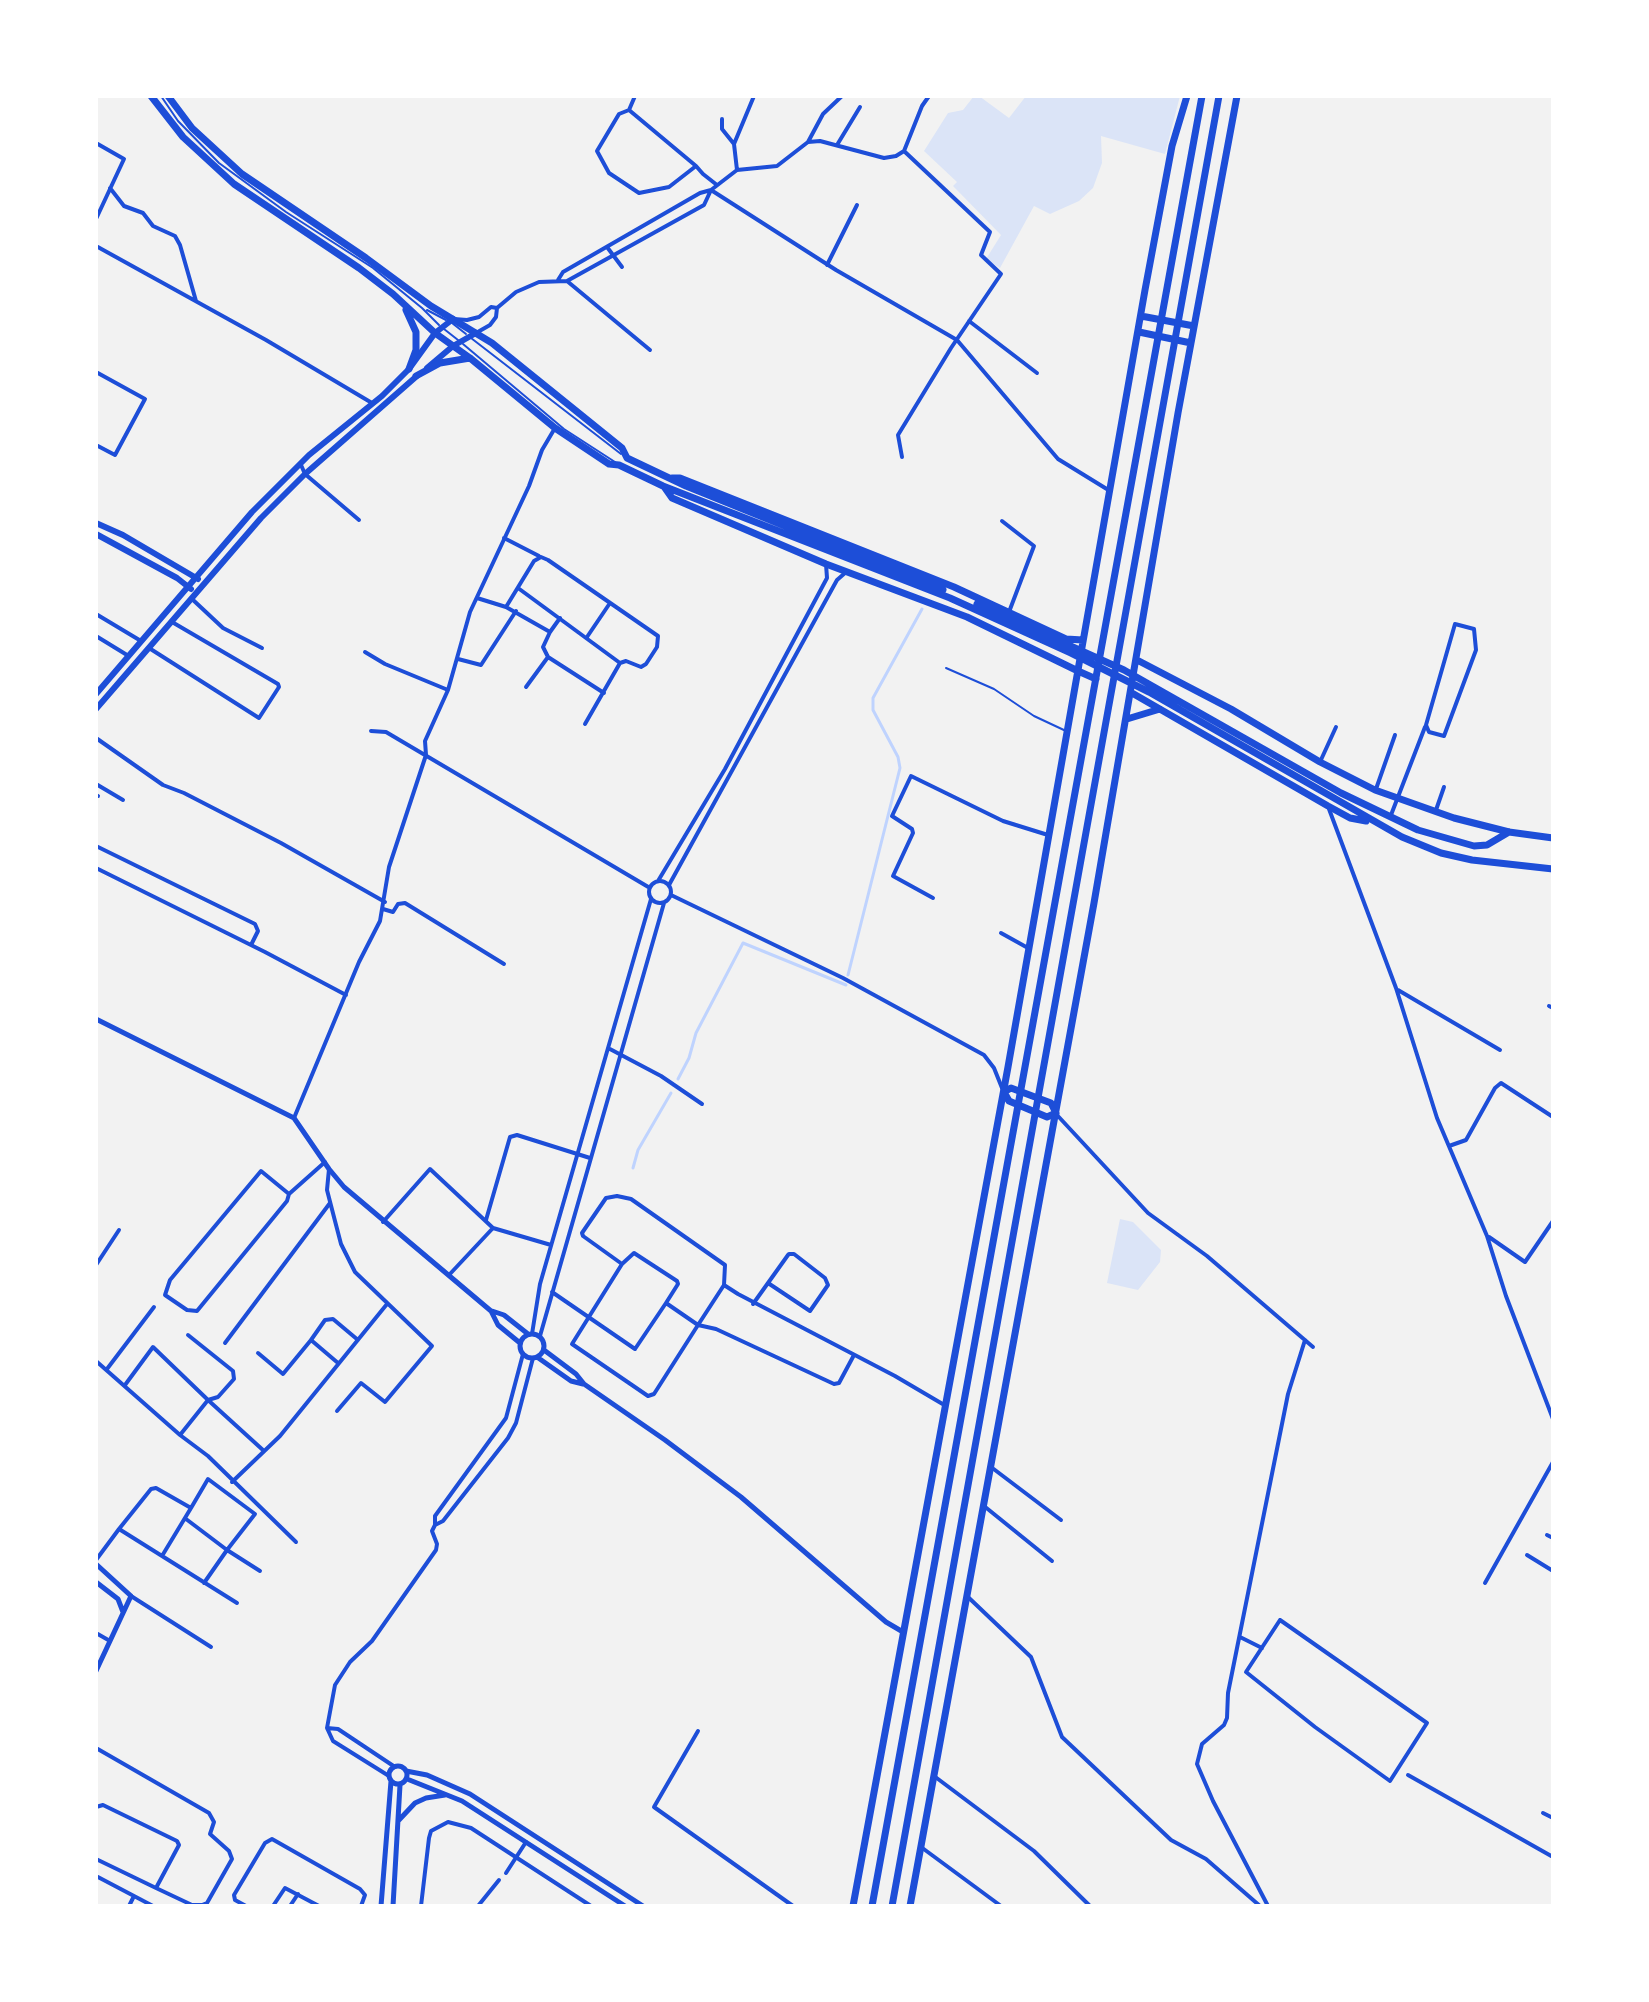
<!DOCTYPE html>
<style>
body{margin:0}
#map{position:relative;width:1649px;height:2002px;overflow:hidden;background:#f2f2f2;font-family:Quicksand,sans-serif}
canvas{display:block}
.frame{position:absolute;inset:0;border:98px solid #fff;pointer-events:none}
</style>
<div id="map">
<canvas width="1649" height="2002"></canvas>
<div class="frame"></div>
</div>
<script>
const context = document.querySelector('canvas').getContext('2d');
context.lineJoin = 'round';
function paint(path, color) { context.fillStyle = color; context.fill(path, 'evenodd'); }
const toPath = rows => new Path2D(rows.map(r => 'M' + r).join(''));
function trace(path, color, width, dash) { context.strokeStyle = color; context.lineWidth = width; context.lineCap = dash ? 'butt' : 'round'; context.setLineDash(dash || []); context.stroke(path); }
const green = toPath([
 [974,96,979,96,1009,118,1026,96,1180,96,1165,154,1101,136,1102,163,1093,188,1079,201,1050,214,1034,206,1000,268,986,259,1001,235,953,186,957,182,924,151,948,113,963,110],
 [1120,1219,1133,1222,1161,1250,1160,1262,1138,1290,1107,1283]
]);
const stream = toPath([
 [848,975,900,768,898,757,873,710,873,698,922,609],
 [678,1079,689,1058,696,1033,743,943,846,985],
 [633,1168,638,1150,671,1093]
]);
const service = toPath([
 [161,96,178,121,219,163,286,212,373,268,422,308,439,325],
 [427,310,446,320],
 [452,323,466,334],
 [444,329,458,340],
 [471,338,621,454],
 [463,344,564,429,615,462],
 [946,668,994,689,1034,716,1066,731]
]);
const minor = toPath([
 [629,110,635,96],
 [722,119,722,129,734,144],
 [808,142,823,114,842,96],
 [96,143,124,159,96,219],
 [837,145,860,107],
 [696,166,669,187,639,193,609,173,597,151,619,114,629,110,696,166,703,174,717,185],
 [737,170,734,144,754,96],
 [110,188,124,206,143,213,153,226,175,236,180,245,196,301],
 [96,246,266,340,372,403],
 [607,247,622,267],
 [827,265,857,205],
 [558,280,563,272,700,193,711,190,836,270,957,340,1058,459,1110,491],
 [567,281,650,350],
 [454,319,467,320,479,317,491,307,497,308,516,292,539,282,567,281,704,205,711,190,737,170,777,166,808,142,820,141,884,158,896,156,904,151],
 [969,321,1037,373],
 [476,333,490,325,496,317,497,308],
 [96,372,145,399,115,455,96,445],
 [902,457,898,435,951,348,1001,274,981,255,990,232,904,151,922,106,929,96],
 [301,465,305,474,359,520],
 [1002,521,1034,546,1009,612],
 [504,538,539,556],
 [518,588,620,663,585,724],
 [477,598,506,607,534,561,541,557,548,560,658,636,657,647,646,664,641,667,626,661,620,663],
 [192,599,223,628,262,648],
 [506,607,550,632,560,618],
 [96,614,141,641],
 [1455,624,1474,629,1476,650,1444,736,1429,732,1426,725,1455,624],
 [96,636,127,655],
 [587,637,610,603],
 [149,648,259,718,279,687,278,684,172,622],
 [365,652,385,664,448,690],
 [548,657,543,647,550,632],
 [458,659,481,665,516,611],
 [526,687,548,657,604,693],
 [371,731,386,732,650,888],
 [96,738,163,785,184,793,281,843,385,902],
 [1320,762,1336,727],
 [96,784,123,800],
 [1376,789,1395,735],
 [96,795,98,796],
 [1329,809,1396,988,1437,1118,1487,1236,1506,1296,1553,1419],
 [1436,810,1444,787],
 [1391,815,1425,727],
 [96,846,255,924,258,931,251,945],
 [96,868,265,952,346,995],
 '649 892a11 11 0 1 1 22 0a11 11 0 1 1-22 0Z',
 [658,881,725,769,827,578,826,564],
 [669,885,837,580,845,573],
 [671,895,843,978,984,1055,994,1068,1002,1088],
 [933,898,893,876,913,833,912,829,892,816,911,776,1003,821,1048,835],
 [383,909,393,912,398,904,405,903,504,964],
 [1001,933,1028,948],
 [1398,990,1500,1050],
 [1549,1006,1553,1008],
 [608,1048,661,1076,702,1104],
 [1057,1115,1148,1213,1207,1256,1313,1347],
 [294,1118,359,962,380,921,389,867,426,755,425,741,448,690,470,612,529,486,542,450,555,428],
 [1449,1146,1466,1140,1495,1088,1501,1083,1553,1117],
 [329,1169,327,1190,335,1221,341,1244,355,1272,432,1346,385,1402,361,1383,337,1411],
 [289,1194,287,1201,197,1311,187,1310,165,1295,170,1280,261,1171,289,1194,325,1162],
 [486,1220,510,1137,517,1135,590,1158],
 [383,1222,430,1169,493,1228],
 [1489,1237,1525,1262,1553,1221],
 [622,1264,634,1253,677,1281,678,1284,666,1303],
 [96,1265,119,1230],
 [449,1275,493,1228,551,1245],
 [552,1292,635,1349,666,1303,698,1325,724,1285],
 [753,1304,788,1255,789,1254,794,1254,825,1278,828,1285,810,1311,768,1283],
 [532,1334,540,1284,651,899],
 [540,1336,664,903],
 [225,1343,330,1203],
 [258,1353,283,1374,311,1340],
 [523,1354,506,1418,435,1516,435,1525,443,1521,508,1438,516,1423,533,1358],
 [854,1355,839,1383,834,1384,716,1329,698,1325,654,1394,648,1396,572,1344,622,1264,583,1236,582,1233,606,1198,617,1196,631,1199,725,1265,724,1285,738,1294,895,1376,946,1406],
 [96,1361,180,1435,208,1456,296,1542],
 [338,1363,311,1340,325,1320,333,1319,358,1340],
 [107,1369,154,1307],
 [125,1385,153,1347,208,1400,218,1397,234,1379,233,1371,188,1335],
 [180,1435,208,1400,264,1451],
 [991,1467,1061,1520],
 [232,1482,280,1436,387,1304],
 [984,1506,1052,1561],
 [186,1519,227,1550,255,1514,208,1479,191,1508],
 [119,1529,151,1489,156,1488,191,1508,162,1556],
 [1547,1535,1553,1538],
 [1527,1555,1553,1571],
 [96,1560,119,1529,237,1603],
 [204,1583,227,1550,260,1571],
 [1485,1583,1553,1462],
 [131,1596,211,1647],
 [968,1597,1031,1657,1062,1737,1171,1840,1206,1859,1260,1906],
 [1280,1620,1427,1723,1390,1781,1315,1727,1246,1672,1280,1620],
 [96,1633,110,1641],
 [1240,1637,1262,1648],
 [327,1728,335,1685,350,1662,372,1641,436,1550,437,1544,432,1531,435,1525],
 [698,1731,654,1807,793,1906],
 [96,1748,209,1813,214,1822,210,1834,229,1851,232,1859,207,1903,202,1905,192,1905,156,1888],
 [1408,1775,1553,1857],
 [389,1776,333,1741,327,1728,338,1729,395,1767],
 [934,1776,1034,1851,1090,1906],
 [96,1807,103,1805,177,1841,179,1845,156,1888,96,1859],
 [1543,1813,1553,1818],
 [921,1847,1001,1906],
 [506,1873,526,1842],
 [96,1876,153,1906],
 [129,1906,134,1896],
 [246,1906,235,1900,234,1895,265,1843,272,1839,360,1889,365,1895,361,1906],
 [273,1906,285,1888,319,1906],
 [290,1906,298,1894],
 [421,1906,429,1838,431,1831,448,1822,471,1828,591,1906],
 [478,1906,499,1880],
 [1268,1906,1213,1801,1197,1764,1202,1744,1224,1725,1227,1718,1228,1693,1288,1394,1305,1340]
]);
const tertiary = toPath([
 [96,1019,294,1118,329,1169,344,1187,491,1311,498,1325,520,1343],
 [492,1311,504,1315,528,1334],
 '520 1346a12 12 0 1 1 24 0a12 12 0 1 1-24 0Z',
 [544,1350,576,1374,584,1384,665,1440,741,1497,886,1622,903,1632],
 [537,1357,571,1381,583,1384],
 [96,1564,131,1596,96,1671],
 [96,1582,118,1599,123,1612],
 '389 1775a9 9 0 1 1 18 0a9 9 0 1 1-18 0Z',
 [406,1771,427,1775,470,1794,643,1906],
 [407,1779,462,1801,625,1906],
 [399,1820,415,1803,426,1798,445,1795],
 [381,1906,391,1781],
 [393,1906,400,1785]
]);
const secondary = toPath([
 [427,368,453,346,476,333],
 [96,523,123,535,198,579],
 [96,534,177,578,191,589],
 [96,694,252,512,309,455,382,396,409,369,435,333,453,319],
 [96,709,261,518,305,474,418,375]
]);
const primary = toPath([
 [151,96,183,137,234,184,359,268,393,294,435,333,470,358,555,428,609,464,619,465,663,486,950,598,1071,653,1149,692,1402,837,1441,853,1472,860,1553,869],
 [168,96,192,128,242,174,366,258,431,306,492,343,622,448,627,458,686,486,943,590],
 [406,310,416,332,416,350,409,369],
 [1141,316,1194,326],
 [1139,332,1191,343],
 [416,376,440,363,470,358],
 [672,478,680,478,954,587,1066,639,1083,640],
 [665,488,672,498,826,564,967,617,1078,671],
 [977,604,1124,670,1341,793,1418,830,1474,846,1487,845,1509,832],
 [1137,660,1231,709,1320,762,1375,790,1454,818,1509,832,1553,838],
 [1132,693,1328,806,1350,818,1366,821],
 [1127,719,1160,709],
 [1004,1092,1011,1088,1051,1103,1056,1113],
 [1004,1092,1009,1101,1047,1117,1056,1113],
 [853,1906,1008,1067,1145,290,1172,146,1187,96],
 [910,1906,1094,903,1178,413,1237,96]
]);
const trunk = toPath([
 [1078,671,1096,679],
 [872,1906,1202,96],
 [892,1906,1219,96]
]);
paint(green, '#dbe4f7');
trace(stream, '#bfd3fe', 3);
trace(service, '#1d4ed8', 2);
trace(minor, '#1d4ed8', 4);
trace(tertiary, '#1d4ed8', 5);
trace(secondary, '#1d4ed8', 6);
trace(primary, '#1d4ed8', 7);
trace(trunk, '#1d4ed8', 7);
</script>
